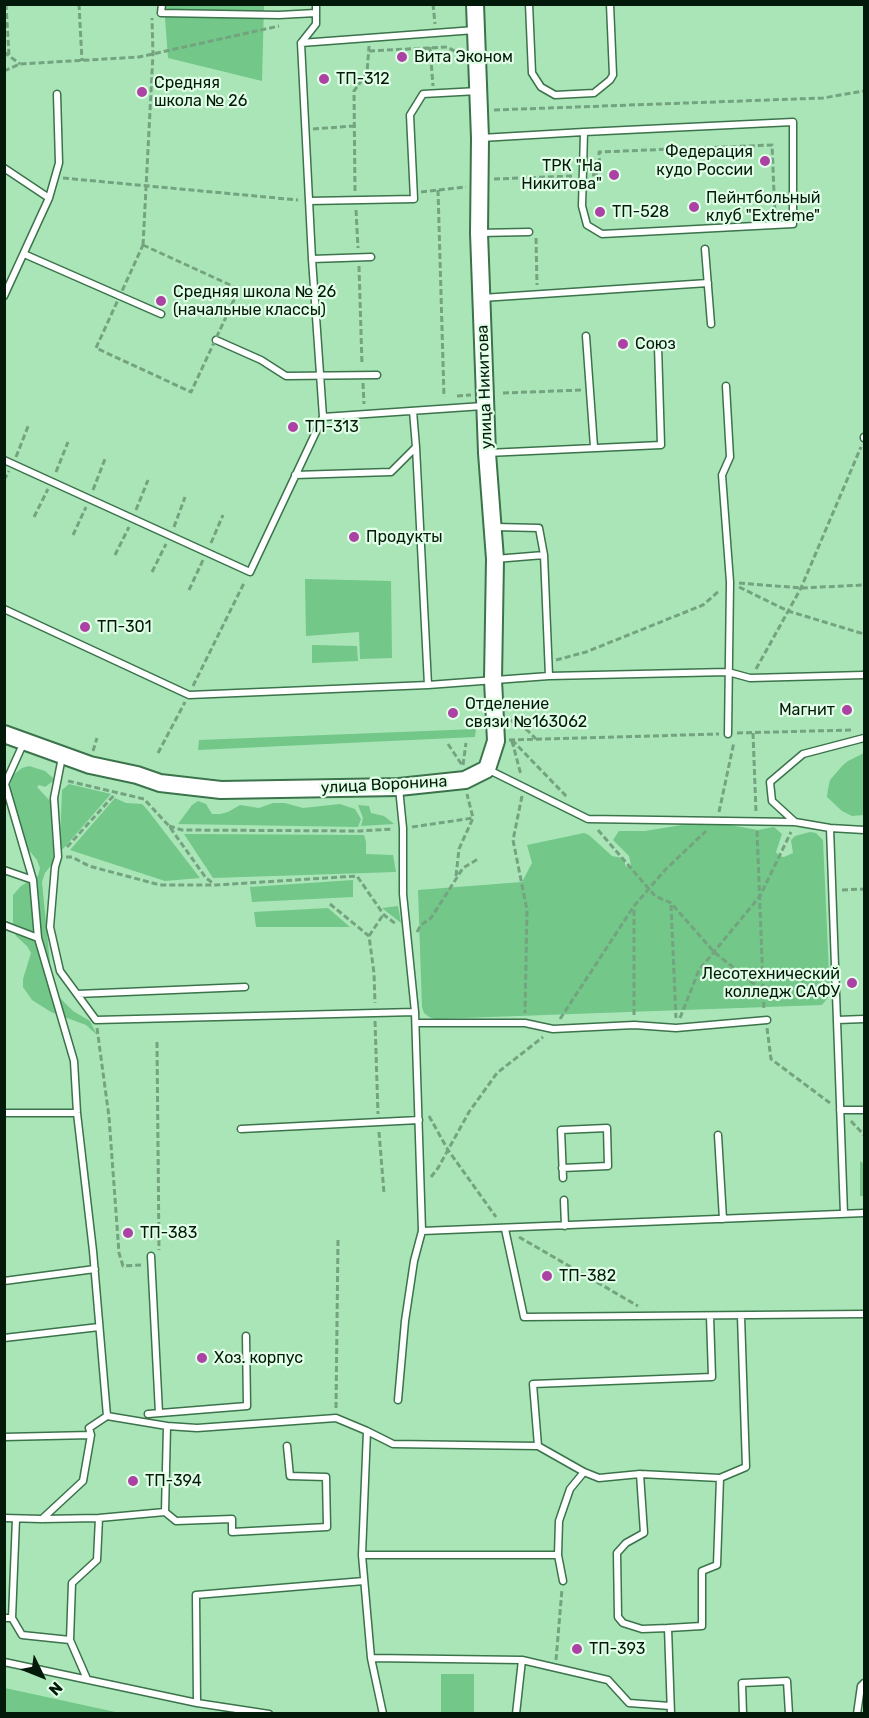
<!DOCTYPE html>
<meta charset="utf-8">
<style>
body{margin:0}
#map{position:relative;width:869px;height:1718px;overflow:hidden;background:#aae5b8;font-family:Rubik,sans-serif}
canvas{display:block}
.frame{position:absolute;inset:0;border:6px solid #031909;pointer-events:none}
.north{position:absolute;left:12px;top:1646px;width:60px;height:60px;-webkit-text-stroke:4px #e1fee7;paint-order:stroke;rotate:133deg;font-size:16px;font-weight:700;line-height:24px;text-align:center;color:#031909}
.north::after{content:'';display:block;margin:auto;width:21px;height:27px;background:#031909;clip-path:polygon(50% 0,100% 100%,50% 72%,0 100%)}
</style>
<div id="map">
<canvas width="869" height="1718"></canvas>
<div class="frame"></div>
<div class="north">N</div>
</div>
<script>
const context = document.querySelector('canvas').getContext('2d');
context.lineJoin = 'round';
function paint(path, color) { context.fillStyle = color; context.fill(path, 'evenodd'); }
const toPath = rows => new Path2D(rows.map(r => 'M' + r).join(''));
function trace(path, color, width, dash) { context.strokeStyle = color; context.lineWidth = width; context.lineCap = dash ? 'butt' : 'round'; context.setLineDash(dash || []); context.stroke(path); }
function label(font, color, halo, rows, align = 'center') {
  context.font = font + ' Rubik,sans-serif'; context.lineWidth = 4.5; context.setLineDash([]); context.textBaseline = 'middle'; context.strokeStyle = halo; context.fillStyle = color; for (const [text, x, y, turn = 0] of rows) {
    context.save(); context.translate(x, y); context.rotate((+turn || 0) * Math.PI / 180); context.textAlign = isNaN(turn) ? turn : align; if (halo) context.strokeText(text, 0, 0); context.fillText(text, 0, 0); context.restore();
  }
}
const green = toPath([
 [164,5,264,5,262,81,168,58],
 [305,579,391,581,392,658,360,659,359,632,306,636],
 [312,645,357,646,358,661,312,663],
 [476,729,475,737,198,750,199,740],
 [864,753,864,815,852,816,842,811,827,797,828,789,830,780,842,766,848,761],
 [29,766,45,771,53,778,53,781,45,787,39,785,37,787,50,801,54,861,45,873,42,882,52,983,56,994,73,1011,90,1021,97,1035,86,1025,51,1012,32,1000,23,987,23,979,31,953,27,946,16,936,13,929,13,895,21,886,38,876,40,868,37,860,27,848,9,789,13,775,22,768],
 [69,784,111,794,62,850,60,844,62,790],
 [115,798,126,803,142,804,146,808,200,878,165,881,70,850],
 [198,801,206,804,212,814,220,814,228,812,240,805,259,808,273,803,285,803,303,808,340,804,355,809,361,819,358,827,178,824,192,805],
 [358,805,369,806,371,813,384,816,394,824,361,826,363,818],
 [706,821,758,830,774,827,782,834,776,852,779,856,784,857,793,853,791,840,795,836,810,832,816,833,823,840,830,995,822,1005,435,1019,429,1017,424,1013,422,1007,418,890,522,882,532,863,527,845,584,833,589,835,612,856,623,858,626,867,631,865,629,856,613,840,619,831,645,831],
 [184,834,364,835,366,842,366,854,393,855,396,872,213,878],
 [353,880,353,897,252,902,250,887],
 [398,906,401,923,382,908],
 [328,908,350,927,256,927,254,912],
 [860,1161,864,1164,864,1196,860,1196],
 [441,1674,474,1674,474,1713,441,1713],
 [5,1688,120,1713,5,1713]
]);
const path = toPath([
 [6,4,9,56],
 [79,4,82,61],
 [433,4,435,24],
 [430,47,433,86],
 [369,51,447,47,462,55],
 [4,52,20,64],
 [4,71,20,64,139,57,279,26],
 [494,110,823,98,864,91],
 [313,129,353,126],
 [592,175,600,174,599,152,772,145,775,216],
 [63,178,298,200],
 [494,179,573,176],
 [438,190,444,397],
 [355,191,354,91,367,73,369,46],
 [421,192,466,187],
 [356,210,358,248],
 [536,238,537,285],
 [143,245,239,289,191,392,96,348,143,245],
 [143,245,153,54,152,18],
 [359,266,362,365],
 [363,383,364,404],
 [503,393,582,390],
 [457,396,471,395],
 [16,457,29,424],
 [56,472,68,442],
 [4,480,9,471],
 [93,490,105,459],
 [136,510,148,480],
 [34,517,48,489],
 [174,527,185,497],
 [73,535,86,507],
 [211,543,223,515],
 [115,555,129,527],
 [152,572,166,544],
 [739,583,801,588,864,585],
 [739,587,788,611,864,634],
 [189,590,203,560],
 [556,660,586,652,703,605,720,590],
 [756,669,801,588,861,447],
 [193,686,245,581],
 [510,720,527,730,536,739],
 [737,733,851,730],
 [753,733,756,812],
 [509,740,719,734],
 [512,740,567,797],
 [512,741,521,775],
 [448,744,462,765],
 [93,751,97,738],
 [158,753,185,702],
 [463,765,466,743],
 [68,781,144,799,169,826,206,878,214,884],
 [522,796,513,840,527,910,525,1013],
 [719,812,734,742],
 [169,826,182,830,360,831,393,829],
 [412,827,473,818],
 [598,830,655,896,671,903,714,952,763,991],
 [757,831,764,1010],
 [67,847,116,793],
 [66,857,72,857,89,866,160,885,216,885,357,876,384,915,396,924],
 [456,876,459,849,473,818,467,794],
 [842,890,864,889],
 [330,904,369,936,374,973,375,1003],
 [671,905,676,1018],
 [417,932,421,925,431,918,463,868,478,859],
 [369,936,383,915],
 [634,1015,634,907],
 [680,1018,699,970,760,896,791,832],
 [560,1019,634,906,665,870,706,831],
 [375,1021,378,1114],
 [97,1028,109,1117,119,1253,123,1266,141,1265],
 [767,1028,771,1059,830,1103],
 [157,1042,159,1250],
 [429,1116,448,1150,496,1217],
 [851,1121,864,1135],
 [379,1132,384,1193],
 [431,1177,438,1168,469,1112,497,1073,543,1037],
 [519,1237,638,1306],
 [336,1408,338,1239],
 [556,1660,562,1589]
]);
const lane = toPath([
 [162,4,161,13,279,15,316,13],
 [529,4,532,73,541,87,555,95,594,93,610,80,613,75,610,4],
 [301,43,475,30],
 [481,138,584,132,793,122,793,224,602,234,587,225,582,206,584,132],
 [4,168,49,198],
 [309,201,414,199,410,115,423,94,478,91],
 [479,233,529,232],
 [705,249,711,324],
 [24,254,161,314],
 [312,259,371,257],
 [4,296,49,198,59,163,57,94],
 [482,298,708,283],
 [586,336,594,447],
 [216,340,261,360,286,376,377,375],
 [726,386,730,457,722,475,730,582,728,734],
 [323,417,483,406],
 [864,437,864,438],
 [416,447,428,685],
 [487,453,661,445,658,346],
 [4,460,250,572,323,417,312,259,301,43,316,24,316,4],
 [295,475,391,472,416,447,413,411],
 [495,527,539,528,544,555],
 [495,559,544,555,549,676],
 [4,609,189,695,428,685,549,676,728,672,750,678,864,675],
 [24,742,5,784,33,880,38,938,74,1061,77,1113,93,1251,107,1416],
 [62,757,54,798,58,857,55,867,50,927,60,971,96,1020,415,1012],
 [487,769,588,819,795,822,830,828,864,830],
 [795,822,772,801,770,782,803,754,864,738],
 [830,828,844,1214],
 [4,870,33,880],
 [4,925,38,938],
 [77,994,245,987],
 [837,1020,864,1019],
 [416,1023,525,1023,553,1029,634,1025,676,1028,767,1020],
 [840,1110,864,1110],
 [4,1113,77,1113],
 [241,1129,419,1120],
 [718,1135,723,1219],
 [562,1168,608,1166,607,1128,561,1130,563,1178],
 [564,1200,565,1226],
 [505,1229,524,1317,864,1314],
 [422,1231,864,1213],
 [151,1256,159,1413],
 [4,1281,95,1269],
 [4,1338,99,1327],
 [398,1400,405,1321,414,1261,422,1231,415,1012,403,894,403,828,399,788],
 [148,1414,247,1406,246,1336],
 [167,1426,197,1428,336,1418,367,1431,393,1444,538,1446,584,1472,599,1478,640,1474,720,1478,746,1467,741,1316],
 [367,1431,362,1555,371,1658,383,1714],
 [4,1437,91,1435],
 [538,1446,533,1384,712,1377,710,1316],
 [640,1474,644,1533,626,1543,617,1553,618,1617,623,1623,642,1629,668,1628],
 [165,1512,176,1521,232,1519,232,1532,327,1527,326,1477,290,1476,287,1446],
 [4,1518,42,1519,99,1518,165,1512,167,1426,107,1416,89,1428,91,1435,83,1481,42,1519],
 [362,1555,558,1555,559,1521,570,1489,584,1472],
 [558,1555,563,1581],
 [4,1618,12,1618,16,1519],
 [12,1618,22,1635,70,1640],
 [371,1658,522,1660,608,1680,629,1703,670,1706],
 [4,1662,197,1703,269,1714],
 [87,1679,70,1640,72,1583,97,1560,99,1518],
 [197,1703,196,1595,364,1581],
 [516,1714,522,1660],
 [671,1714,668,1628,702,1626,702,1571,717,1565,720,1478],
 [743,1714,742,1683,787,1681,789,1714],
 [857,1714,861,1686,864,1683]
]);
const secondary = toPath([
 [4,734,90,765,137,775,160,783,221,790,399,787,465,780,487,769,496,741,493,680,495,559,487,453,479,233,480,138,475,4]
]);
const markers = [
 [402,57,6,"#ac42a3"],
 [324,79,6,"#ac42a3"],
 [142,92,6,"#ac42a3"],
 [765,161,6,"#ac42a3"],
 [614,175,6,"#ac42a3"],
 [694,207,6,"#ac42a3"],
 [600,212,6,"#ac42a3"],
 [161,301,6,"#ac42a3"],
 [623,344,6,"#ac42a3"],
 [293,427,6,"#ac42a3"],
 [354,537,6,"#ac42a3"],
 [85,627,6,"#ac42a3"],
 [847,710,6,"#ac42a3"],
 [453,713,6,"#ac42a3"],
 [852,983,6,"#ac42a3"],
 [128,1233,6,"#ac42a3"],
 [547,1276,6,"#ac42a3"],
 [202,1358,6,"#ac42a3"],
 [133,1481,6,"#ac42a3"],
 [577,1649,6,"#ac42a3"]
];
const poiNames = [
 ["Вита Эконом",414,57],
 ["ТП-312",336,79],
 ["Средняя",154,83],
 ["школа № 26",154,101],
 ["Федерация",753,152,"right"],
 ["кудо России",753,170,"right"],
 ["ТРК \"На",602,166,"right"],
 ["Никитова\"",602,184,"right"],
 ["Пейнтбольный",706,198],
 ["клуб \"Extreme\"",706,216],
 ["ТП-528",612,212],
 ["Средняя школа № 26",173,292],
 ["(начальные классы)",173,310],
 ["Союз",635,344],
 ["ТП-313",305,427],
 ["Продукты",366,537],
 ["ТП-301",97,627],
 ["Отделение",465,704],
 ["связи №163062",465,722],
 ["Магнит",835,710,"right"],
 ["Лесотехнический",840,974,"right"],
 ["колледж САФУ",840,992,"right"],
 ["ТП-383",140,1233],
 ["ТП-382",559,1276],
 ["Хоз. корпус",214,1358],
 ["ТП-394",145,1481],
 ["ТП-393",589,1649]
];
const streetNames = [
 ["улица Никитова",485,387,-92],
 ["улица Воронина",384,785,-3]
];
paint(green, '#72c789');
trace(lane, '#3b734b', 9);
trace(secondary, '#3b734b', 20);
trace(path, '#74a37f', 3, [6, 3]);
trace(lane, '#fff', 6);
trace(secondary, '#fff', 16);
for (const [x, y, r, color] of markers) { const dot = new Path2D(); dot.arc(x, y, r, 0, 2 * Math.PI); context.fillStyle = color; context.fill(dot); trace(dot, '#e1fee7', 2); }
label('16px', '#031909', '#e1fee7', poiNames, 'left');
label('16px', '#031909', '#e1fee7', streetNames);
</script>
